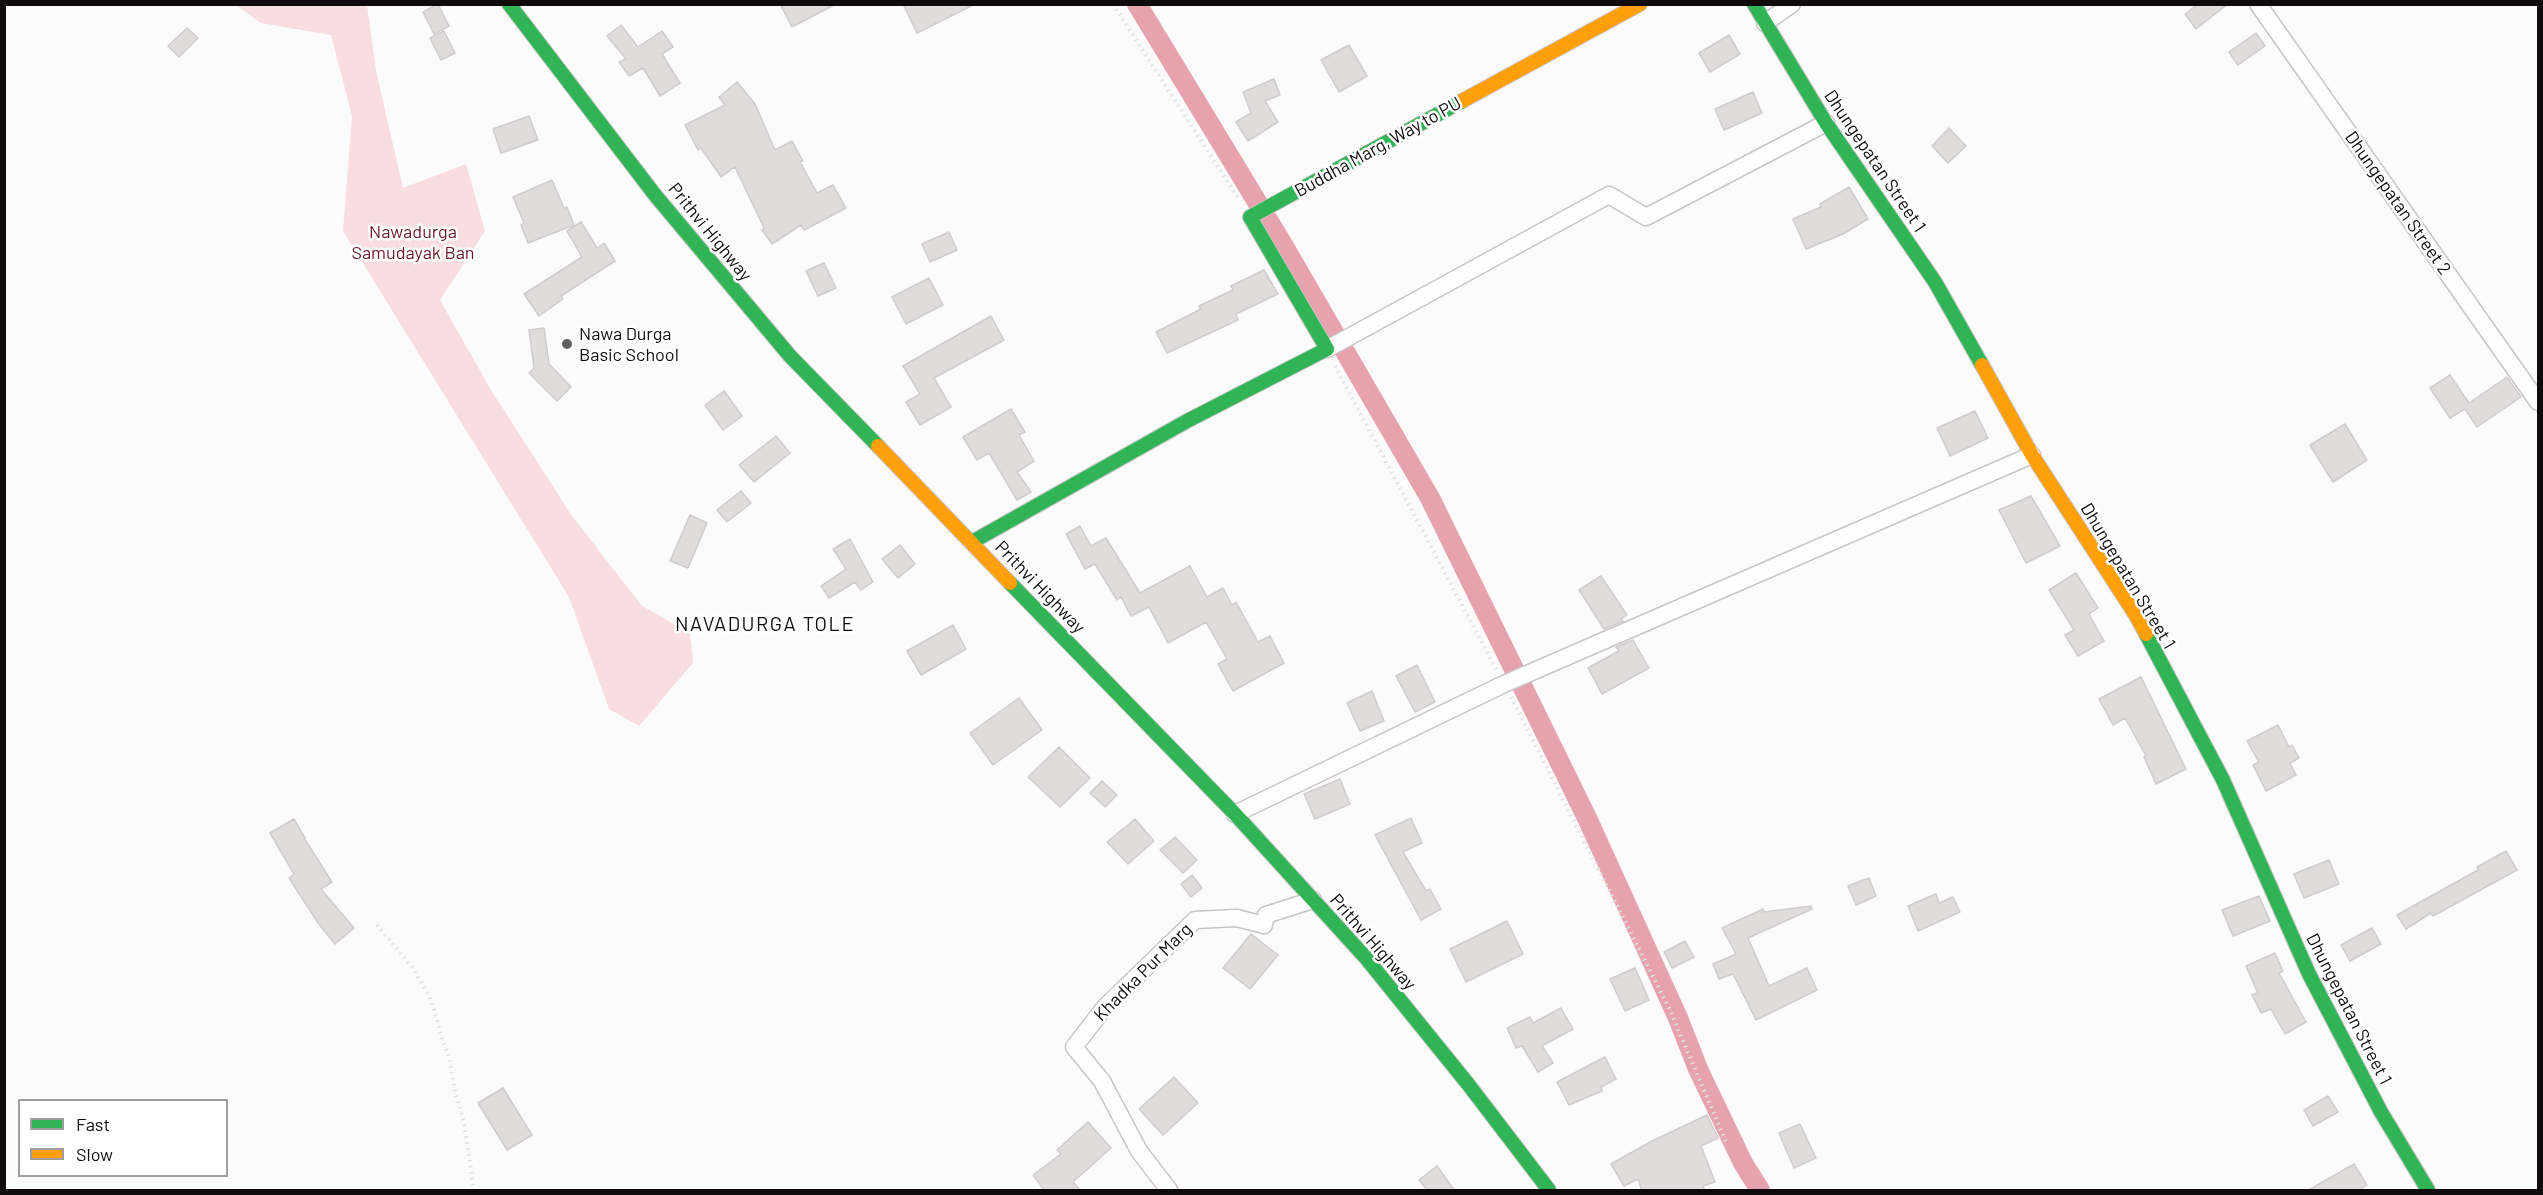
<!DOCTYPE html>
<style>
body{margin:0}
#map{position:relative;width:2543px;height:1195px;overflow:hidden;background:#fcfbfb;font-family:Barlow,sans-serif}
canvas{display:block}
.frame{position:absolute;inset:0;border:6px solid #0f0a0b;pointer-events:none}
.legend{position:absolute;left:18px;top:1099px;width:210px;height:78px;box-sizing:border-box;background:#fff;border:2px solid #9f9d9d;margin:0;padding:8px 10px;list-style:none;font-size:18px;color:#0f0a0b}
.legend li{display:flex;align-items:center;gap:12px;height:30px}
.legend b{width:30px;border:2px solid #9f9d9d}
</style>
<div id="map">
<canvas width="2543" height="1195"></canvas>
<div class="frame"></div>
<ul class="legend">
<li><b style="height:8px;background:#30b455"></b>Fast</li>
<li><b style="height:8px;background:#ff9f0a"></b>Slow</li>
</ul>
</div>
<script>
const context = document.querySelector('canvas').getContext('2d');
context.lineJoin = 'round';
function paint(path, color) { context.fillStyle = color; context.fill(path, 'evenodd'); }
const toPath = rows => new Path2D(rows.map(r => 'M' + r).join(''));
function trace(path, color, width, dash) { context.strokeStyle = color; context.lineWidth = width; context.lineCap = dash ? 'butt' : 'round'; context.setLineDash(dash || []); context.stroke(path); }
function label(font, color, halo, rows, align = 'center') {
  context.font = font + ' Barlow,sans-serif'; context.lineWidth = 5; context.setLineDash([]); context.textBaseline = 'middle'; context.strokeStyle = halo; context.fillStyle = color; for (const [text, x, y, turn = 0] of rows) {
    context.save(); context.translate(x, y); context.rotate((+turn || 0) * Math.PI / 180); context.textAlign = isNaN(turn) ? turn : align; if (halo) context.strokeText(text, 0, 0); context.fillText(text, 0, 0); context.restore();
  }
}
const green = toPath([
 [236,5,367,5,376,71,403,188,466,164,485,231,440,300,491,390,572,516,642,606,690,633,693,663,639,726,609,709,569,597,343,231,352,116,331,35,261,23]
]);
const canal = toPath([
 [1137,4,1282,243,1430,498,1587,818,1678,1018,1698,1069,1743,1163,1760,1190]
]);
const building = toPath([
 [438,4,449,26,434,34,423,12,438,4],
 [780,4,836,4,792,27,780,4],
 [903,4,975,4,917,33,903,4],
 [2198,4,2228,4,2196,29,2185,14,2198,4],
 [621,25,638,47,662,31,673,47,662,54,680,83,660,96,643,68,629,76,619,62,626,59,607,36,621,25],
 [187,28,198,38,179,57,168,46,187,28],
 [444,31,455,53,441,60,430,38,444,31],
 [2256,33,2265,46,2238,65,2229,52,2256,33],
 [1729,35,1740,54,1710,72,1699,53,1729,35],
 [1349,45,1367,76,1339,92,1321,60,1349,45],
 [1274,79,1280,95,1265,101,1278,122,1248,141,1236,122,1251,113,1243,92,1274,79],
 [737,82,755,104,775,150,792,141,803,161,800,162,817,193,833,185,846,208,804,230,801,225,772,244,762,230,764,228,735,167,721,177,701,148,698,150,685,125,725,105,719,97,737,82],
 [1753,92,1762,113,1724,130,1715,109,1753,92],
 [529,116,538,140,501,153,493,129,529,116],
 [1949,128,1966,146,1948,163,1932,146,1949,128],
 [552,180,564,208,567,207,574,225,528,243,521,225,524,223,513,197,552,180],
 [1849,187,1868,219,1843,234,1806,249,1793,219,1821,207,1820,204,1849,187],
 [581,222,597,248,604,243,615,261,561,296,563,299,539,316,524,294,582,257,567,231,581,222],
 [949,232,957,250,930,262,922,244,949,232],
 [824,263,836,288,818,296,806,271,824,263],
 [1264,270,1278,294,1236,314,1238,320,1167,353,1156,332,1201,309,1199,306,1233,290,1231,286,1264,270],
 [929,278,943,305,906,324,892,297,929,278],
 [991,316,1004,340,934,378,951,407,920,425,906,402,920,394,903,366,991,316],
 [544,328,549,364,571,387,557,401,529,373,534,368,529,330,544,328],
 [2450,375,2469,403,2507,377,2521,397,2477,427,2465,409,2450,418,2430,388,2450,375],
 [724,391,742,416,723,430,705,405,724,391],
 [1011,409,1025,432,1019,435,1034,461,1017,472,1031,492,1017,500,989,453,977,460,963,437,1011,409],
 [1975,411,1988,438,1950,456,1937,428,1975,411],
 [2345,424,2367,460,2333,482,2310,445,2345,424],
 [776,436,790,453,754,482,739,465,776,436],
 [741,491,751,503,727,522,717,510,741,491],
 [2031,496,2060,546,2026,563,1999,510,2031,496],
 [690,515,707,523,688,568,670,561,690,515],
 [1080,526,1091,546,1106,538,1140,593,1190,566,1207,597,1223,588,1232,605,1236,602,1258,642,1270,636,1284,663,1233,691,1218,664,1227,659,1206,622,1168,643,1149,607,1131,616,1121,597,1117,600,1095,564,1085,569,1066,534,1080,526],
 [850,539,873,582,861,590,855,582,829,598,821,586,846,569,833,549,850,539],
 [900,545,915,564,898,578,882,559,900,545],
 [2076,573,2098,608,2089,614,2104,641,2078,656,2065,635,2074,630,2049,590,2076,573],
 [1601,576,1627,615,1621,619,1623,621,1604,629,1579,590,1601,576],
 [953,625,966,649,921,675,907,651,953,625],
 [1633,640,1649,668,1602,694,1588,668,1619,651,1616,647,1633,640],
 [1417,665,1435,702,1415,712,1396,676,1417,665],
 [2141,677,2186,769,2156,784,2144,757,2146,756,2125,718,2113,725,2099,699,2141,677],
 [1372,691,1384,721,1360,731,1347,703,1372,691],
 [1019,698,1042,730,993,765,970,733,1019,698],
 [2278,725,2289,747,2292,745,2299,758,2290,763,2296,775,2266,791,2253,765,2259,762,2247,741,2278,725],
 [1059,747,1090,778,1060,807,1028,777,1059,747],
 [1340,779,1350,804,1315,819,1304,794,1340,779],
 [1102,781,1117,795,1105,807,1090,793,1102,781],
 [1411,818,1422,843,1403,852,1426,891,1430,889,1441,909,1421,920,1375,835,1411,818],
 [294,819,305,838,304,838,332,882,321,889,354,928,335,944,318,923,289,878,294,874,270,833,294,819],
 [1135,819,1154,841,1128,864,1107,842,1135,819],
 [1175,837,1197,860,1183,873,1160,850,1175,837],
 [2506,851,2517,870,2433,916,2431,913,2406,929,2397,915,2478,870,2477,867,2506,851],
 [2329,860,2339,884,2304,898,2294,874,2329,860],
 [1192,875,1202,888,1191,897,1181,884,1192,875],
 [1869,878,1876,896,1856,905,1848,886,1869,878],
 [1936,894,1939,903,1953,897,1960,912,1918,931,1908,906,1936,894],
 [2259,896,2270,921,2233,936,2222,910,2259,896],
 [1811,906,1812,909,1748,938,1769,986,1807,968,1817,990,1756,1020,1733,974,1719,979,1713,964,1736,954,1722,928,1763,909,1764,912,1811,906],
 [1507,921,1523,954,1466,982,1450,949,1507,921],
 [2372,928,2381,944,2350,961,2341,945,2372,928],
 [1251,934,1278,955,1250,989,1223,968,1251,934],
 [1685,941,1694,957,1672,968,1664,952,1685,941],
 [2275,953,2283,971,2279,973,2306,1022,2285,1034,2271,1009,2261,1013,2252,995,2258,993,2246,966,2275,953],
 [1635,968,1649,1000,1625,1011,1610,979,1635,968],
 [1561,1008,1573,1029,1542,1046,1553,1063,1538,1072,1522,1046,1516,1048,1507,1028,1530,1017,1533,1023,1561,1008],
 [1605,1057,1616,1079,1601,1087,1602,1091,1569,1105,1557,1082,1605,1057],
 [1174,1077,1198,1103,1163,1135,1139,1109,1174,1077],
 [503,1088,532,1135,507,1150,478,1103,503,1088],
 [2328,1096,2338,1112,2313,1126,2304,1110,2328,1096],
 [1707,1115,1718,1138,1701,1146,1715,1182,1703,1186,1705,1191,1642,1191,1638,1179,1624,1186,1611,1164,1652,1141,1707,1115],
 [1088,1122,1111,1148,1073,1182,1081,1191,1045,1191,1033,1175,1061,1154,1057,1150,1088,1122],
 [1800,1124,1816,1158,1794,1168,1779,1133,1800,1124],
 [2354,1164,2367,1185,2358,1191,2307,1191,2354,1164],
 [1437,1166,1455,1191,1428,1191,1419,1180,1437,1166]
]);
const path = toPath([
 [1113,4,1240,201],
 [1335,366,1496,669],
 [1511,697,1670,1010,1726,1142],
 [377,925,413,968,428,994,435,1012,443,1042,448,1052,455,1091,464,1123,474,1190]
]);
const street = toPath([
 [2258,4,2538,402],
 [1765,23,1792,4],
 [1327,349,1609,195,1646,217,1826,123],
 [1235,814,1504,684,2032,455],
 [1169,1190,1139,1151,1102,1081,1074,1047,1105,1007,1195,920,1237,918,1264,925,1266,915,1313,900]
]);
const fast = toPath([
 [509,4,655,195,790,356,878,446],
 [1754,4,1826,123,1935,282,1982,365],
 [972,542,1187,421,1327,349,1250,217,1462,101],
 [1010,583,1235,814,1366,958,1468,1084,1549,1190],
 [2146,634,2223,780,2309,974,2381,1112,2428,1190]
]);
const slow = toPath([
 [1462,101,1640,4],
 [1982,365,2032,455,2135,614,2146,634],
 [878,446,1010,583]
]);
const markers = [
 [567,344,6,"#625e5f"]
];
const streetNames = [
 ["Buddha Marg, Way to PU",1378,147,-29],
 ["Dhungepatan Street 1",1875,161,56],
 ["Dhungepatan Street 2",2398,203,55],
 ["Prithvi Highway",710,232,51],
 ["Dhungepatan Street 1",2128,576,59],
 ["Prithvi Highway",1040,587,46],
 ["Prithvi Highway",1373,942,49],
 ["Khadka Pur Marg",1143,972,-45],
 ["Dhungepatan Street 1",2349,1009,63]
];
const parkNames = [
 ["Nawadurga",413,232],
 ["Samudayak Ban",413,253]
];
const poiNames = [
 ["Nawa Durga",579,334],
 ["Basic School",579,355]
];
const neighbourhoodNames = [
 ["NAVADURGA TOLE",765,624]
];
paint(green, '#f9dde0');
trace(canal, '#e6a3ad', 20);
paint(building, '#dfdcdc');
trace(building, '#d0cccd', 1.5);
trace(street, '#c9c5c6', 19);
trace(fast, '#c9c5c6', 16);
trace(slow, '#c9c5c6', 16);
trace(path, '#e0e0e0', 4, [1.5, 4.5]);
trace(street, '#fffefe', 16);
trace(fast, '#30b455', 14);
trace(slow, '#ff9f0a', 14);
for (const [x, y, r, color] of markers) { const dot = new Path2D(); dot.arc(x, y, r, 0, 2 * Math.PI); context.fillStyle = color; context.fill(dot); trace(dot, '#fff', 2); }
label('18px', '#0f0a0b', '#fff', streetNames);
label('18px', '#6c172c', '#fff', parkNames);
label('18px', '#0f0a0b', '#fff', poiNames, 'left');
context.letterSpacing = '1.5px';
label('20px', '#0f0a0b', '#fff', neighbourhoodNames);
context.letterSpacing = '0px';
</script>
